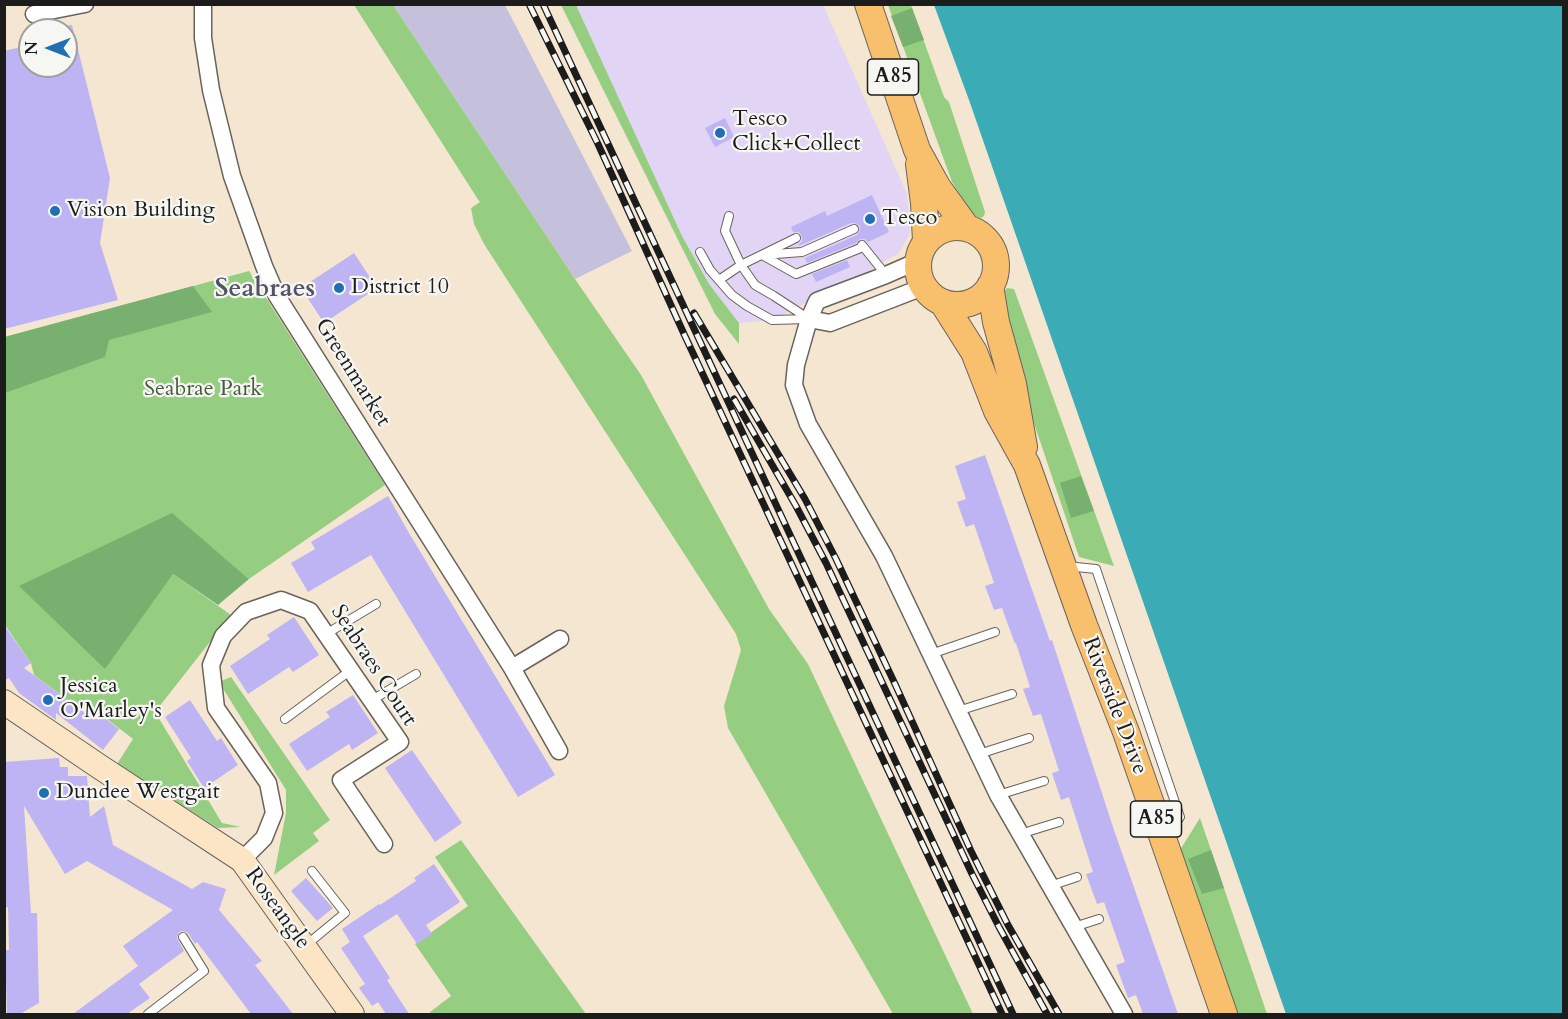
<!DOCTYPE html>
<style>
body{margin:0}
#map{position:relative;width:1568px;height:1019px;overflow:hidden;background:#f4e6d1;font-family:Cardo,serif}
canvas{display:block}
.frame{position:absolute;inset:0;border:6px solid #1c1c1c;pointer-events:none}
.north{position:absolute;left:18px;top:18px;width:60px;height:60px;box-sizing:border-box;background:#f6f6f2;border:2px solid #9f9f9c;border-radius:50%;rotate:270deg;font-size:16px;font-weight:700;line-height:24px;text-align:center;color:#1c1c1c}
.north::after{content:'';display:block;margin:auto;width:21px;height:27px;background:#1f6fb2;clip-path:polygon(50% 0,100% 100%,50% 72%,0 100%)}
</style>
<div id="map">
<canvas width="1568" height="1019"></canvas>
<div class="frame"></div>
<div class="north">N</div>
</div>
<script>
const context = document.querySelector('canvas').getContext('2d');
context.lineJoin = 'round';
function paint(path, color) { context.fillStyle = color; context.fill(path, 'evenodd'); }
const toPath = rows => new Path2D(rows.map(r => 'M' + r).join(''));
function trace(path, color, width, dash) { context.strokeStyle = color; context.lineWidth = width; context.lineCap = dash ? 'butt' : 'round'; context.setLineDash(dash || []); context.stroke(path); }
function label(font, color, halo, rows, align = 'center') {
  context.font = font + ' Cardo,serif'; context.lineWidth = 4.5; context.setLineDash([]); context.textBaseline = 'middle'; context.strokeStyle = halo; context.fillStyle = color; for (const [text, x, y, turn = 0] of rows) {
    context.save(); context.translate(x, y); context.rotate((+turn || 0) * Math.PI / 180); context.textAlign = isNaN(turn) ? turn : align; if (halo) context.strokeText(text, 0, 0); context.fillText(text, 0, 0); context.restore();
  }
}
const built = toPath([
 [576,5,823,5,907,194,910,233,899,253,865,273,772,320,739,323,709,284,682,236]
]);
const industrial = toPath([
 [393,5,505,5,632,251,575,279]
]);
const green = toPath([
 [354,5,393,5,575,279,641,375,769,609,808,664,973,1014,893,1014,728,728,724,706,741,650,736,634,484,244,474,224,471,208,480,202,479,201],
 [561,5,576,5,682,236,709,284,739,323,739,344,715,314],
 [888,5,911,5,944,97,949,102,985,212,984,216,981,218,977,217,969,210,952,182],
 [249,271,385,485,249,579,172,514,173,574,231,615,155,712,222,823,241,827,218,828,117,764,133,739,90,706,76,706,34,675,31,663,5,625,4,337],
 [1007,288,1014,289,1114,566,1079,557,1007,343,1003,293],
 [231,677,330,820,313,833,319,841,274,875,286,813,286,790,219,682],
 [1200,818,1267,1014,1236,1014,1180,850],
 [461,840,586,1014,431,1014,430,1012,451,996,415,944,468,906,435,857]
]);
const forest = toPath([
 [912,8,924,40,903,47,891,16],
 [193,286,212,312,109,340,105,357,5,393,5,337],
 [1081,476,1094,511,1071,518,1060,483],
 [172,513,249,579,218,605,173,574,105,669,19,586],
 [1211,850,1224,888,1202,894,1188,859]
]);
const water = toPath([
 [934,5,1563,5,1563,1014,1286,1014,969,100]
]);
const building = toPath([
 [72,25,110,178,100,243,118,300,4,329,4,51,30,45,30,66,66,66,66,26],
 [725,118,734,137,715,147,705,128],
 [872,195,889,232,868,242,865,239,860,239,856,243,807,263,805,258,857,235,860,230,860,226,855,223,851,223,799,246,799,244,802,241,802,236,799,232,793,232,791,227,825,211,827,216],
 [354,253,377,288,324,323,301,288],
 [847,260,850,267,816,282,812,274],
 [985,455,1050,641,1052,640,1114,830,1178,1014,1143,1014,1136,995,1128,998,1116,965,1125,962,1104,902,1097,904,1086,874,1093,872,1069,797,1061,800,1052,773,1059,771,1041,714,1033,716,1023,689,1030,687,1016,643,1015,644,1002,608,994,610,985,586,994,583,974,524,966,527,957,502,966,499,955,466],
 [388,496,409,533,555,775,518,797,371,555,308,592,291,563,315,549,311,542],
 [294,617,319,655,293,672,289,667,248,694,230,666,270,639,267,635],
 [4,625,31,663,24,668,84,712,89,706,119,729,103,750,56,713,56,720,19,693,9,678,4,681],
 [353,695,378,733,352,750,349,744,307,771,289,744,330,717,326,712],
 [190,700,217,741,221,738,238,765,204,788,187,761,191,758,165,717],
 [412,750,462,823,435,842,385,768],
 [59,758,60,767,68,767,68,776,87,776,90,817,104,806,113,845,192,889,203,882,226,889,219,910,262,961,255,965,293,1014,251,1014,197,942,195,944,188,933,183,931,179,932,177,938,184,951,139,984,150,998,127,1014,73,1014,138,966,123,946,173,910,87,861,65,874,24,806,31,913,37,913,39,1003,20,1014,7,1014,5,950,9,950,8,907,4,908,4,762],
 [434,864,460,902,426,925,432,934,417,944,397,914,363,936,390,978,387,980,409,1014,386,1014,378,1002,372,1006,359,988,365,984,341,948,350,942,342,929,379,904,380,905,416,881,414,878],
 [306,878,333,908,317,921,291,891]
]);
const lane = toPath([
 [729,216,725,231,741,265,755,285,774,296,809,319],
 [862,245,886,275],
 [700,252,710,270,732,295,747,306,772,320,808,319],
 [762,255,796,274,863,247],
 [762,255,802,252,854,229],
 [719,280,741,265,796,238],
 [1066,566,1096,569,1180,817,1167,835],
 [326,634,376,604],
 [931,654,995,632],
 [372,700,416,674],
 [958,711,1012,694],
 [285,719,351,670],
 [979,754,1029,738],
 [998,795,1044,781],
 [1020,834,1059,822],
 [1050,886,1077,877],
 [1074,927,1099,919],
 [305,946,345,913,312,871],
 [148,1014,204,971,183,937]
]);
const street = toPath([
 [203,4,203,38,211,90,232,176,264,266,277,296,512,668,559,751],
 [34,14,85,4],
 [918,261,886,275,817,301,809,319,796,365,794,385,808,424,884,556,998,795,1124,1014],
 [809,319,830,323,923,287],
 [512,668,560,639],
 [242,860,264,838,274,813,268,783,216,708,211,665,223,636,246,612,281,600,310,611,400,742,341,780,384,844]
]);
const secondary = toPath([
 [4,702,100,767,242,860,352,1014]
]);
const primary = toPath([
 [868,4,917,150,938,188,967,228],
 [919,164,924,203,926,241],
 '918 266a39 39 0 1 1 78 0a39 39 0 1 1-78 0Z',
 [990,286,996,322,1013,384,1024,447],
 [943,303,974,352,997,411,1027,465,1084,625,1126,732,1224,1014]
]);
const rail = toPath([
 [529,4,598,144,684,334,1002,1014],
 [543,4,1013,1014],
 [694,313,805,499,836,559,895,684,971,851,1008,925,1059,1014],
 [734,399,796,506,826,563,972,874,999,927,1047,1014]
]);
const markers = [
 [720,133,6,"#1f6fb2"],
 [55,211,6,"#1f6fb2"],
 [870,219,6,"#1f6fb2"],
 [339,288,6,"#1f6fb2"],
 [48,700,6,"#1f6fb2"],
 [44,793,6,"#1f6fb2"]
];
const shields = [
 [893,77,51],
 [1156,819,51]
];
const shieldNames = [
 ["A85",893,77],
 ["A85",1156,819]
];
const poiNames = [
 ["Tesco",732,120],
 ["Click+Collect",732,145],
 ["Vision Building",67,211],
 ["Tesco",882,219],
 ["District 10",351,288],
 ["Jessica",60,687],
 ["O'Marley's",60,712],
 ["Dundee Westgait",56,793]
];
const streetNames = [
 ["Greenmarket",352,373,58],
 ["Seabraes Court",373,666,57],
 ["Riverside Drive",1114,706,69],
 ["Roseangle",277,909,54]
];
const parkNames = [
 ["Seabrae Park",203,390]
];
const quarterNames = [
 ["Seabraes",265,290]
];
paint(built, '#e1d4f4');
paint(industrial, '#c5c0db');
paint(green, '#95ce81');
paint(forest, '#78b16f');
paint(water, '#3bacb5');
paint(building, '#beb4f3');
trace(lane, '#68635b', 10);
trace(street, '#68635b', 19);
trace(secondary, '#68635b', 26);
trace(primary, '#68635b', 28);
trace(lane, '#fff', 8);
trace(street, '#fff', 16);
trace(secondary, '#fce5c4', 24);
trace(primary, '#f8bf6c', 26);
trace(rail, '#1c1c1c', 7);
trace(rail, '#f6f6f2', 4.5, [14]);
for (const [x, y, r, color] of markers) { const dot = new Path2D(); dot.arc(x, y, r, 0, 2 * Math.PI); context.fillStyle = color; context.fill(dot); trace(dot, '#f6f6f2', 2); }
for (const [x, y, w] of shields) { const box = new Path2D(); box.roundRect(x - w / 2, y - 18, w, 36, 4.5); context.fillStyle = '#f6f6f2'; context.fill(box); trace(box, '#1c1c1c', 1.5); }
label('bold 21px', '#1c1c1c', null, shieldNames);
label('22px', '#1c1c1c', '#f6f6f2', poiNames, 'left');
label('22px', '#1c1c1c', '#f6f6f2', streetNames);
label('22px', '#465a3f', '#f6f6f2', parkNames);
label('bold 26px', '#555167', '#f6f6f2', quarterNames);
</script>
